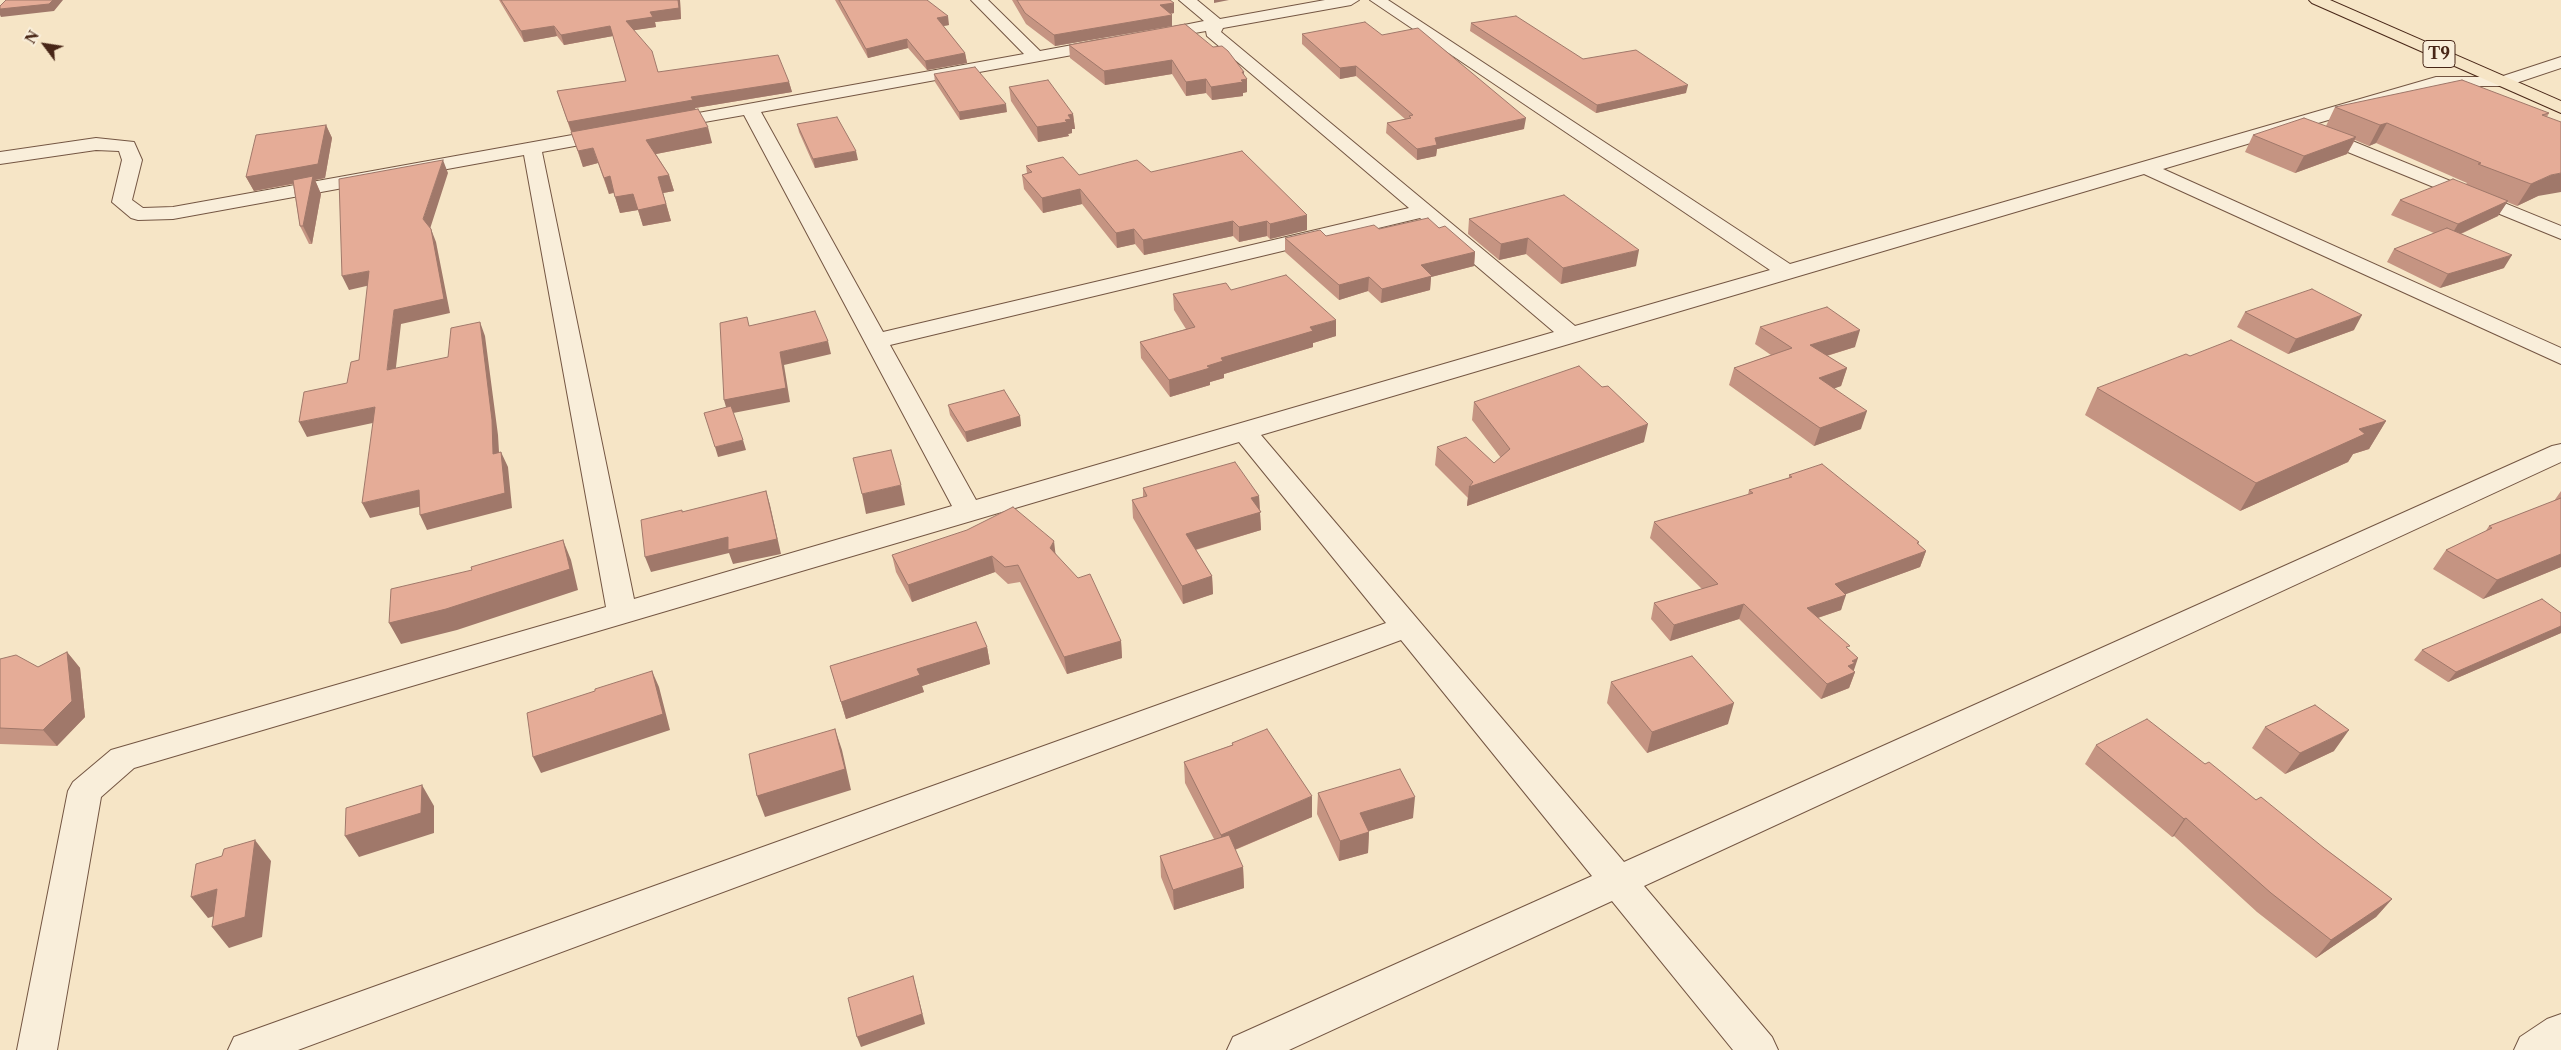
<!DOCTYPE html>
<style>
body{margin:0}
#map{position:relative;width:2561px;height:1050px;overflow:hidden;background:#f6e5c6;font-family:"Libre Caslon Text",serif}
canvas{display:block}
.north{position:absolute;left:20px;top:20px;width:50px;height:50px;-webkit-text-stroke:4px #f9eeda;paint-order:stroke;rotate:301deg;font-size:14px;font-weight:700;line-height:20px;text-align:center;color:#482617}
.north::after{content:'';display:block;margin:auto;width:18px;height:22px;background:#482617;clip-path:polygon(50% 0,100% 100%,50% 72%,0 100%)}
</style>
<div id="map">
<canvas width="2561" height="1050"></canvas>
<div class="north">N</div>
</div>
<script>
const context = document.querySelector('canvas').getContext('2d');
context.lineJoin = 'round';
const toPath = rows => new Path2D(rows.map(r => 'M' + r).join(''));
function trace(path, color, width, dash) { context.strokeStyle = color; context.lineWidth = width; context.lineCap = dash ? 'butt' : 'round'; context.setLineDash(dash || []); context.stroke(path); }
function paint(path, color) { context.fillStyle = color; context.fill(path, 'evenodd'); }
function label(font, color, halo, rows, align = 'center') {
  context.font = font + ' "Libre Caslon Text",serif'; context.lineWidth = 4.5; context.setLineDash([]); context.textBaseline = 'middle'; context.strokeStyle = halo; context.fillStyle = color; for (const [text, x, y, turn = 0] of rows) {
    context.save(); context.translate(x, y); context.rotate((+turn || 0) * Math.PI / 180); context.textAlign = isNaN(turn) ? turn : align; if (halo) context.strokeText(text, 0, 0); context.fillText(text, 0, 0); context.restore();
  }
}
const minor = toPath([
 [971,0,988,0,1040,51,1105,39,1113,44,1105,49,761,112,883,332,1409,208,1207,36,1206,31,1155,40,1149,38,1147,35,1149,32,1204,21,1179,0,1197,0,1220,19,1325,0,1359,0,1351,5,1223,28,1221,32,1575,326,1770,270,1370,0,1388,0,1790,264,2436,77,2500,77,2561,57,2561,68,2507,86,2443,86,2163,169,2561,348,2561,364,2144,174,1261,435,1624,862,2552,446,2561,444,2561,462,1644,886,1772,1037,1778,1050,1733,1050,1612,901,1289,1050,1227,1050,1233,1037,1592,876,1401,640,298,1050,228,1050,234,1037,248,1032,1386,623,1239,442,134,768,101,797,57,1050,17,1050,68,791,73,782,111,750,606,607,524,155,173,219,138,220,131,218,112,202,122,160,119,151,96,150,0,164,0,152,96,138,134,142,142,160,132,200,143,208,173,207,611,128,618,130,620,134,618,138,542,152,634,599,952,506,744,115,665,129,659,128,656,124,659,120,665,119,1024,54,971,0],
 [1420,218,1554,332,976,500,890,345,1420,218],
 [2318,127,2561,226,2561,239,2311,137,2309,133,2311,129,2318,127],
 [2561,1014,2561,1050,2514,1050,2520,1037,2547,1019,2561,1014]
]);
const highway = toPath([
 [2309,0,2330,0,2561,101,2561,113,2312,3,2309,0]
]);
const wall = toPath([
 [499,0,680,0,681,19,655,22,656,27,634,30,658,72,789,82,792,92,695,108,712,143,656,154,669,175,674,191,663,193,671,221,643,226,638,210,620,213,614,193,609,194,598,163,583,167,557,91,626,81,613,36,564,45,557,36,524,42],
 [835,0,927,0,949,25,943,26,965,53,967,63,927,70,908,48,868,58],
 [1012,0,1170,0,1174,13,1170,14,1172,26,1055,46,1026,24],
 [1471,23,1583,59,1686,93,1596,113,1470,31],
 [1185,24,1244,76,1247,92,1243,93,1243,96,1212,100,1206,93,1186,96,1172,74,1105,85,1070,58,1069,45],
 [1302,34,1382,35,1524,129,1437,149,1436,156,1417,160,1386,133,1387,123,1405,119,1356,76,1340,79,1302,44],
 [934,74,1007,112,960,120,935,82],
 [1009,87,1073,114,1075,129,1072,129,1072,133,1068,134,1069,136,1038,142,1011,101],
 [2335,107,2549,113,2547,117,2538,196,2517,206,2507,202,2498,216,2461,234,2504,268,2440,288,2387,262,2394,249,2434,233,2391,215,2400,200,2466,184,2467,183,2376,143,2369,146,2355,140,2347,154,2295,173,2245,152,2253,135,2326,126],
 [797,124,858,160,815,168,799,132],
 [326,125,332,138,325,178,315,180,321,194,312,244,309,244,300,226,293,184,254,191,246,177],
 [1026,166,1079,175,1151,172,1307,230,1270,239,1267,236,1239,242,1233,236,1144,255,1135,244,1117,248,1082,204,1043,213,1024,189,1022,175,1027,173],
 [1469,219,1636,266,1561,284,1526,254,1499,260,1468,234],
 [1439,228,1475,252,1474,266,1431,277,1430,290,1381,303,1368,291,1339,300,1285,252,1285,238,1326,236,1379,229],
 [1231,290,1336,336,1313,343,1313,347,1224,374,1224,378,1210,382,1210,385,1170,397,1141,358,1140,342,1186,329,1174,310,1173,294],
 [2245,312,2354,330,2288,354,2237,327],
 [1760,327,1855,347,1827,356,1847,368,1841,386,1834,388,1861,429,1814,446,1729,385,1734,368,1771,355,1755,344],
 [2097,388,2386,421,2369,449,2353,454,2348,462,2240,511,2085,415],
 [1474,402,1644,442,1467,506,1468,498,1435,465,1437,447,1494,463,1501,458,1472,420],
 [948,405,1020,416,1021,426,967,442,950,415],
 [1789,475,1918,544,1926,551,1920,567,1845,594,1841,610,1818,618,1849,650,1853,671,1855,672,1849,688,1821,699,1739,619,1670,641,1651,619,1654,603,1702,589,1650,538,1654,522,1748,495,1749,490,1789,478],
 [1143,488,1259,496,1261,530,1196,550,1212,576,1213,594,1183,604,1133,518,1132,500,1143,497],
 [2561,491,2561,567,2483,599,2433,569,2446,550,2485,532,2489,526,2554,501],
 [1055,553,1121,641,1122,658,1067,674,1020,582,1008,584,995,572,912,602,896,572,892,555],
 [2561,613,2561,633,2448,682,2414,660,2422,650],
 [987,647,990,664,922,686,924,692,846,719,830,666],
 [67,652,80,668,85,717,57,746,0,744,0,659,38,667],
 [1611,682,1728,724,1647,753,1607,703],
 [2265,727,2334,751,2285,774,2252,748],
 [1232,743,1312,817,1235,850,1243,867,1244,888,1174,910,1161,877,1160,856,1214,839,1185,783,1184,762,1232,745],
 [2096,745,2205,764,2324,848,2392,899,2376,917,2316,958,2257,912,2174,836,2172,837,2085,764],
 [1318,793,1413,818,1369,831,1368,853,1339,861,1317,814]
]);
const shadedWall = toPath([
 [53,0,63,0,54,11,1,17,0,15,0,9],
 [678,0,680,0,681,19,655,22,656,27,629,31,626,21,650,12],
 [1214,0,1229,0,1214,3],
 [1174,3,1174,13,1160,16,1160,5],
 [1172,15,1172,26,1055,46,1054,35],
 [948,16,949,25,938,27,937,18],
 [554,26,557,36,524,42,521,31],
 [610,26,613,36,564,45,561,35],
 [907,39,908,48,868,58,866,49],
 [965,53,967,63,927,70,925,61],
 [1172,60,1172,74,1105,85,1104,71],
 [1356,66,1356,76,1340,79,1340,68],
 [1242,72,1244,72,1244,79,1247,79,1247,92,1243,93,1243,96,1212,100,1211,87],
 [1206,79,1206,93,1186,96,1186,82],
 [789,82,792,92,695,108,696,111,572,133,568,122,691,97],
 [1688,85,1686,93,1596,113,1597,105],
 [1006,104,1007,112,960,120,959,112],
 [1073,114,1075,129,1072,129,1072,133,1068,134,1069,136,1038,142,1037,127,1065,120,1068,115],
 [1526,118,1524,129,1437,149,1436,156,1417,160,1417,149,1435,138],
 [2387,123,2376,143,2369,146,2380,125],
 [326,125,332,138,325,178,315,180,321,194,312,244,303,226,312,180,254,191,246,177],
 [708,127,712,143,651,155,646,140],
 [2356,137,2347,154,2295,173,2304,156],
 [593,148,598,163,583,167,578,151],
 [856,151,858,160,815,168,813,159],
 [443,160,448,173,429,232,423,219],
 [2561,173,2561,192,2538,196,2517,206,2531,184,2551,175],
 [669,175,674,191,663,193,671,221,643,226,638,210,620,213,615,197,658,177],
 [610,176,615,192,609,194,604,178],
 [1080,189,1082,204,1043,213,1042,198],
 [2508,201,2498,216,2449,239,2458,224],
 [1307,215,1307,230,1270,239,1270,224],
 [1233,221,1233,236,1144,255,1143,240],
 [1267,221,1267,236,1239,242,1239,227],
 [431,229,436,242,450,313,401,324,394,384,387,370,394,310],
 [1134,229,1135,244,1117,248,1116,233],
 [1528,238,1526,254,1499,260,1501,244],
 [1639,250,1636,266,1561,284,1563,268],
 [1475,252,1474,266,1431,277,1430,290,1381,303,1382,289,1421,265],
 [2512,255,2504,268,2440,288,2448,274],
 [369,271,375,284,349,290,342,276],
 [1369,277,1368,291,1339,300,1339,285],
 [2362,315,2354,330,2288,354,2296,339],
 [1336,320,1336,336,1313,343,1313,347,1224,374,1224,378,1210,382,1210,385,1170,397,1169,380,1207,366,1221,358,1310,327],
 [480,322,485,336,498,435,500,469,493,454],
 [1860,330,1855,347,1806,362,1810,345],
 [828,341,831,354,784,365,790,402,728,414,724,400,780,352],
 [1847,368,1841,386,1814,396,1819,378],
 [375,407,382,421,307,437,299,422],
 [1867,411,1861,429,1814,446,1820,428],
 [1020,416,1021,426,967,442,965,432],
 [2386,421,2369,449,2353,454,2348,462,2240,511,2256,483,2359,429],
 [1648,424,1644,442,1467,506,1469,487],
 [743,440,746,450,718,457,715,447],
 [501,452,508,467,512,508,427,530,420,515],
 [901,485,905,505,866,514,862,494],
 [419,490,427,505,370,518,362,503],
 [766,491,770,505,781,554,733,564,729,553,651,572,645,557],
 [1259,496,1261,530,1187,552,1186,534,1251,498],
 [563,540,571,560,578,590,457,630,401,644,389,623],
 [1054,541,1056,558,1050,548],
 [1919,542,1913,556,1926,551,1920,567,1830,600,1835,584],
 [2561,554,2561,567,2483,599,2497,580],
 [992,556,995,572,912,602,908,585],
 [1212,576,1213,594,1183,604,1182,586],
 [1846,595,1841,610,1802,623,1807,608],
 [1744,604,1739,619,1670,641,1674,625],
 [2561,626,2561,633,2448,682,2456,672],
 [1121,641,1122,658,1067,674,1064,657],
 [987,647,990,664,922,686,924,692,846,719,841,702,917,669],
 [67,652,80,668,85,717,57,746,43,730],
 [1858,658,1853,673,1855,672,1849,688,1821,699,1827,684,1848,666,1852,661],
 [652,671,659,687,670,730,541,773,533,757],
 [1734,703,1728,724,1647,753,1652,732],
 [835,729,842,750,851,790,765,817,757,796],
 [2349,730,2334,751,2285,774,2300,753],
 [422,785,434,806,434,833,359,857,345,836],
 [1312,796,1312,817,1222,855,1221,835],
 [1415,797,1413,818,1359,834,1360,813],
 [2186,818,2174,836,2172,837,2184,819],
 [1369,832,1368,853,1339,861,1340,841],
 [255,840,271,861,262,937,229,948,212,927],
 [1243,867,1244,888,1174,910,1173,890],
 [217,889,234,910,208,918,191,897],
 [2392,899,2376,917,2316,958,2331,940],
 [913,976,925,1024,861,1047,857,1037]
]);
const building = toPath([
 [6,0,53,0,49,4,0,9,0,6,6,0],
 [501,0,678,0,679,8,650,12,653,17,626,21,652,51,658,72,778,55,789,82,691,97,693,100,568,122,557,91,626,81,610,26,561,35,554,26,521,31,501,0],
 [839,0,927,0,948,16,937,18,965,53,925,61,907,39,866,49,839,0],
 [1017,0,1170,0,1174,3,1160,5,1172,15,1054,35,1025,13,1017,0],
 [1516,16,1583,59,1636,50,1688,85,1597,105,1471,23,1516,16],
 [1365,22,1382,35,1418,28,1526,118,1435,138,1437,145,1417,149,1387,123,1411,118,1409,116,1413,115,1356,66,1340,68,1302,34,1365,22],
 [1185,24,1213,47,1222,46,1228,51,1244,72,1242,72,1247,79,1241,80,1243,82,1211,87,1206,79,1186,82,1172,60,1104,71,1069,45,1185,24],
 [975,67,1006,104,959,112,934,74,975,67],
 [1048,80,1073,114,1068,115,1071,119,1065,120,1067,122,1037,127,1009,87,1048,80],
 [2462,80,2549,113,2542,115,2561,122,2561,173,2551,175,2531,184,2478,164,2481,163,2387,123,2380,125,2335,107,2462,80],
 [698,109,708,127,646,140,669,175,658,177,666,204,638,210,633,194,615,197,610,176,604,178,593,148,578,151,571,132,698,109],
 [837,117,856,151,813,159,797,124,837,117],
 [2304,118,2356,137,2304,156,2253,135,2304,118],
 [326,125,318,164,246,177,256,135,326,125],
 [1242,151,1307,215,1270,224,1267,221,1239,227,1233,221,1143,240,1134,229,1116,233,1080,189,1042,198,1022,175,1032,172,1026,166,1063,157,1079,175,1137,160,1151,172,1242,151],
 [443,160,423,219,431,229,444,299,394,310,387,370,448,357,451,328,480,322,492,420,493,454,501,452,505,493,420,515,419,490,362,503,375,407,299,422,304,392,347,383,351,362,359,360,369,271,342,276,339,179,443,160],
 [313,176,303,226,300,226,293,180,313,176],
 [2453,179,2508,201,2458,224,2400,200,2453,179],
 [1564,195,1639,250,1563,268,1528,238,1501,244,1469,219,1564,195],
 [1428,218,1439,228,1445,226,1475,252,1421,265,1432,276,1382,289,1369,277,1339,285,1285,238,1320,230,1326,236,1374,225,1379,229,1428,218],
 [2447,228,2512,255,2448,274,2394,249,2447,228],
 [1286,275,1336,320,1310,327,1313,331,1221,358,1223,361,1207,366,1210,368,1169,380,1140,342,1195,327,1173,294,1226,283,1231,290,1286,275],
 [2312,289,2362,315,2296,339,2245,312,2312,289],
 [1827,307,1860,330,1810,345,1847,368,1819,378,1867,411,1820,428,1734,368,1792,348,1760,327,1827,307],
 [815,311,828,341,780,352,786,388,724,400,720,323,747,317,749,326,815,311],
 [2231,340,2386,421,2359,429,2365,434,2256,483,2097,388,2186,354,2190,356,2231,340],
 [1579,366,1602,387,1608,386,1648,424,1469,487,1473,482,1437,447,1466,437,1494,463,1510,449,1474,402,1579,366],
 [1004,390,1020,416,965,432,948,405,1004,390],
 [731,406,743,440,715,447,704,413,731,406],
 [891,450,901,485,862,494,853,458,891,450],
 [1235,462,1259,496,1251,498,1261,512,1186,534,1212,576,1182,586,1132,500,1147,496,1143,488,1235,462],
 [1822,464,1919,542,1917,543,1926,551,1835,584,1846,595,1807,608,1850,646,1846,647,1858,658,1852,661,1855,663,1848,666,1855,672,1827,684,1744,604,1674,625,1654,603,1718,584,1654,522,1753,493,1749,490,1792,477,1789,475,1822,464],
 [766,491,777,539,728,550,728,537,645,557,641,520,682,510,682,512,766,491],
 [2561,498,2561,554,2497,580,2446,550,2492,528,2489,526,2561,498],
 [1013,507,1054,541,1050,548,1078,578,1090,574,1121,641,1064,657,1018,565,1005,567,992,556,908,585,892,555,967,530,1013,507],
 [563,540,570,569,446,609,389,623,391,589,472,570,471,567,563,540],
 [2542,599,2561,613,2561,626,2456,672,2422,650,2542,599],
 [976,622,987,647,917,669,920,675,841,702,830,666,976,622],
 [67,652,72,701,43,730,0,728,0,659,16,655,38,667,67,652],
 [1692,656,1734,703,1652,732,1611,682,1692,656],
 [652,671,663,714,533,757,527,713,595,691,595,689,652,671],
 [2315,705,2349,730,2300,753,2265,727,2315,705],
 [2147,719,2205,764,2209,762,2256,800,2261,797,2324,848,2392,899,2331,940,2271,893,2186,818,2184,819,2096,745,2147,719],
 [835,729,845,769,757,796,749,754,835,729],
 [1267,729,1312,796,1221,835,1184,762,1233,745,1232,743,1267,729],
 [1400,769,1415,797,1360,813,1369,832,1340,841,1318,793,1400,769],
 [422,785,421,813,345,836,346,808,422,785],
 [1229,835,1243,867,1173,890,1160,856,1229,835],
 [255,840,245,917,212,927,217,889,191,897,196,864,222,856,224,849,255,840],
 [913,976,922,1014,857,1037,848,998,913,976]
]);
const shields = [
 [2439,54,32]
];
const shieldNames = [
 ["T9",2439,54]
];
trace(minor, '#745643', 2);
trace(highway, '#482617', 2);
paint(minor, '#f9eeda');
paint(highway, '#f6e5c6');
paint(wall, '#c59482');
paint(shadedWall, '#a0786a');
paint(building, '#e5ac97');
trace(building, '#a0786a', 1);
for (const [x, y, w] of shields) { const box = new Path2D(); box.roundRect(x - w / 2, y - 13.5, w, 27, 4); context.fillStyle = '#f9eeda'; context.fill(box); trace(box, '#482617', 1); }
label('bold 16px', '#482617', null, shieldNames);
</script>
